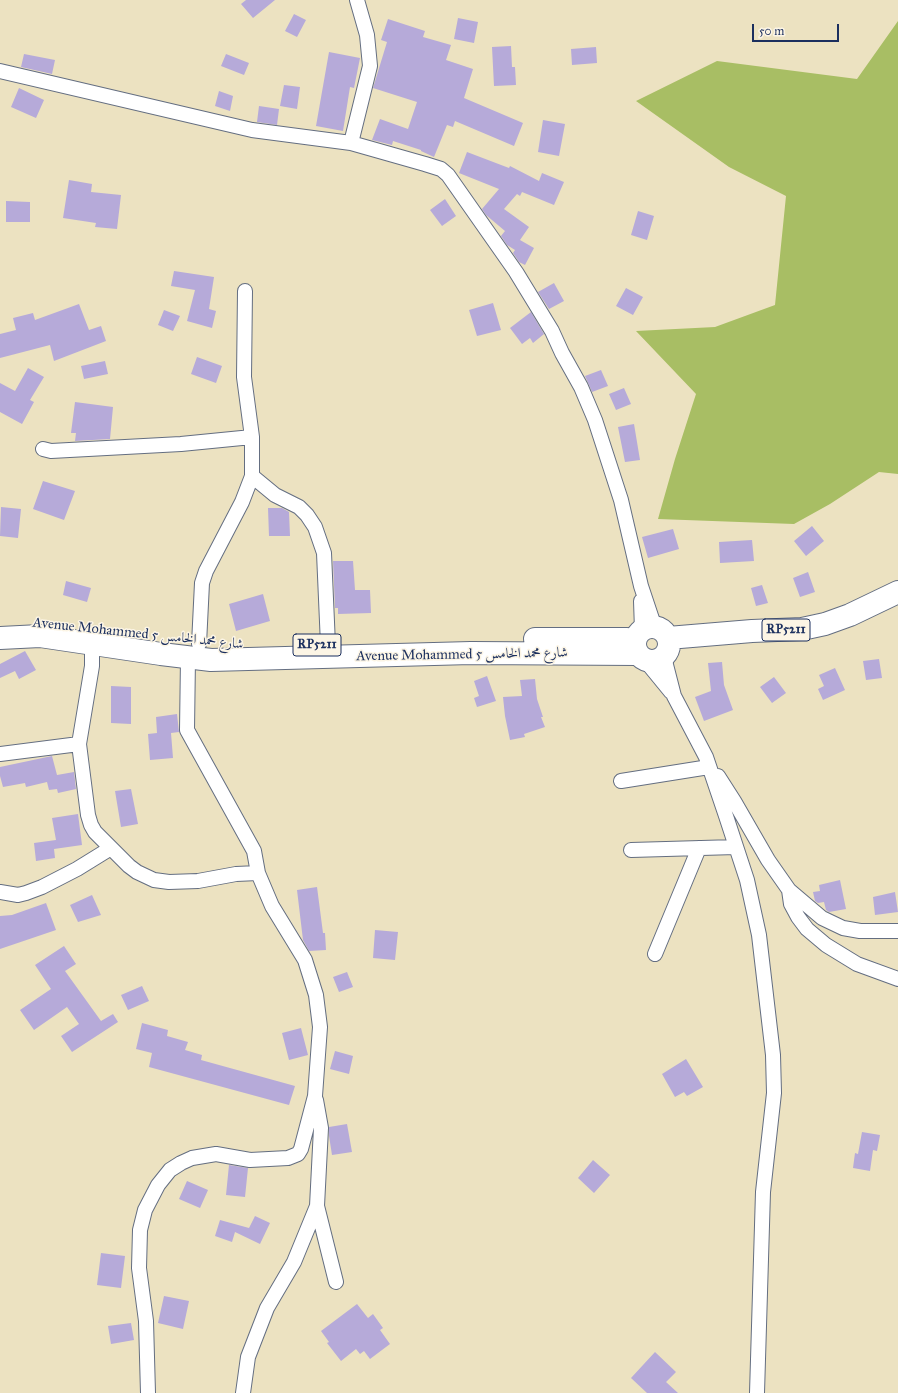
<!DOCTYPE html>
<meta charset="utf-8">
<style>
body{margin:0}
#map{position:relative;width:898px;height:1393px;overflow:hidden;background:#ece2c1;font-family:"IM FELL Great Primer",serif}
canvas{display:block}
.scale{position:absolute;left:752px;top:24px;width:87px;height:18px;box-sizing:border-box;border:2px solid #1b2f5e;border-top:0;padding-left:5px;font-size:12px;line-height:14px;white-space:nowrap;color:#1b2f5e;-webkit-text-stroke:3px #fcf5e5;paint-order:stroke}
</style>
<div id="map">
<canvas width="898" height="1393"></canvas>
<div class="scale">50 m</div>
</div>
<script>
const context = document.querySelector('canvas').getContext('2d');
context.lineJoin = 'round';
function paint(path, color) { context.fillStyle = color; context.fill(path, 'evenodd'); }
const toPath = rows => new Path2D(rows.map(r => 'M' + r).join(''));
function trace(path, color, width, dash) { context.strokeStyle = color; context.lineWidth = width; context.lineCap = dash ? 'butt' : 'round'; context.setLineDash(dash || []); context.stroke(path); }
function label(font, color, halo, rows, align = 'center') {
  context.font = font + ' "IM FELL Great Primer",Amiri,serif'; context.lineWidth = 3; context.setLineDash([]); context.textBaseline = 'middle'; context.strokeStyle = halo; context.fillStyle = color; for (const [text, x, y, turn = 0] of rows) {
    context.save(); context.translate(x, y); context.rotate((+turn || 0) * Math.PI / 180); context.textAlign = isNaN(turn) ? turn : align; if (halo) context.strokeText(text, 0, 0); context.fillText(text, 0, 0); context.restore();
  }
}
const green = toPath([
 [898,21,898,474,879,472,830,504,794,524,658,519,675,459,696,394,636,331,715,327,775,305,786,196,729,167,636,101,717,61,857,79]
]);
const building = toPath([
 [246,0,275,0,253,18,241,4],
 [294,14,306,20,297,37,285,31],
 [458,18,478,22,474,43,454,39],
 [388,19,425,31,423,37,451,45,446,60,473,69,464,98,523,123,514,146,455,121,453,127,447,125,434,157,421,151,421,150,393,141,392,145,372,140,380,119,408,129,417,102,373,88,387,42,381,40],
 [511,46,512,67,515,67,516,85,494,86,492,47],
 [596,47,597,63,572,65,571,49],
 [329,52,360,58,354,88,350,87,343,131,316,126],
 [24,54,55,60,52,74,21,67],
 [226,54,249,63,244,75,221,66],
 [284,85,300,87,297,109,280,106],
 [19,88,44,100,36,118,11,107],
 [219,91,233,96,230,111,215,106],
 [259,106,279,109,277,125,257,122],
 [543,120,565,124,559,156,538,152],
 [467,152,509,168,510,166,539,181,542,173,564,182,554,205,522,192,520,196,517,194,504,209,529,227,520,240,534,248,525,265,519,262,513,253,515,250,507,245,501,236,505,231,486,215,482,209,499,189,459,173],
 [69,180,92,184,91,192,121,195,117,229,95,227,96,223,63,218],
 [445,199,456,216,442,226,430,210],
 [6,201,30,202,30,222,6,222],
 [638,211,654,216,647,240,631,235],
 [174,271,214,277,209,309,216,311,212,328,187,321,195,290,171,286],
 [554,283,564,301,549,309,538,292],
 [626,288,643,297,633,315,616,306],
 [493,303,501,330,477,336,469,310],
 [79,304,89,330,101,326,106,341,54,361,50,345,0,358,0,334,16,330,13,318,33,313,35,320],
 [164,310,180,316,173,331,158,325],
 [531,312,544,334,533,343,530,338,522,344,510,328],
 [197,357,222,366,216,383,191,374],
 [105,361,108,374,84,379,81,366],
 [28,368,44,377,30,400,34,402,22,424,0,412,0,383,15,391],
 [601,370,608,386,592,392,585,376],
 [624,388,631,404,616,410,609,394],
 [75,402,113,407,110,439,75,441,76,433,71,433],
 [634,424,640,460,625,462,618,427],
 [43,481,75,491,64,520,33,509],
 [1,507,21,509,18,538,0,536],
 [268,508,282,508,289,512,290,536,269,536],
 [812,526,824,541,806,556,794,541],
 [673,529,679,549,648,558,642,537],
 [752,540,754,561,720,563,719,542],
 [333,561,353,561,355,590,370,590,371,613,338,614,338,608,335,608],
 [808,572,815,592,800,597,793,578],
 [66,581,91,588,87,602,63,595],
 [762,585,768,603,756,606,751,588],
 [263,594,270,621,236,631,229,604],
 [25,651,36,670,19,679,15,671,0,678,0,664],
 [879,659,882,678,866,680,863,661],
 [722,662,724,685,733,710,704,721,695,697,711,691,708,663],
 [835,668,845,690,823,700,818,689,824,686,819,675],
 [487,676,496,701,477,707,474,698,479,696,474,681],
 [774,677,786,693,772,703,760,687],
 [535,679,537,699,543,717,541,717,545,727,524,734,525,737,510,740,505,716,503,697,522,696,520,680],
 [111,686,131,687,131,724,111,723],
 [177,714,179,732,171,733,173,758,150,760,148,734,157,733,156,717],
 [52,756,57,775,74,772,76,789,58,793,57,789,49,790,47,782,26,787,25,783,3,787,0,776,0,767],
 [131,789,138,824,121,827,115,791],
 [78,814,82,845,54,849,55,858,36,861,34,843,56,840,52,818],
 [840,880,846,909,829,912,826,910,824,902,818,903,815,901,813,892,820,891,819,885],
 [317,887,323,933,325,933,326,950,309,951,303,940,297,890],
 [895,892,898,912,875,915,873,897],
 [92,895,101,915,78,922,70,905],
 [46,903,56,930,0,949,0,916,12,915],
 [375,930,398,932,395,960,373,958],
 [64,946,76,964,65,971,101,1021,113,1014,118,1022,72,1052,61,1036,79,1024,67,1007,34,1030,20,1010,51,989,35,965],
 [347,972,353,987,339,992,333,977],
 [142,986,149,1001,128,1010,121,995],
 [142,1023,168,1030,167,1036,188,1042,185,1050,202,1055,201,1060,295,1086,289,1105,149,1067,152,1053,136,1049],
 [301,1028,308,1055,289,1060,282,1033],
 [335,1051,353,1056,349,1074,330,1069],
 [686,1059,703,1087,687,1096,684,1092,675,1097,662,1074],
 [347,1124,352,1152,332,1155,329,1136,329,1127],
 [862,1132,880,1135,877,1151,873,1150,870,1171,853,1168,855,1153,858,1154],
 [593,1160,610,1175,594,1193,578,1178],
 [229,1165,248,1168,245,1197,226,1195],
 [187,1181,208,1190,200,1208,179,1199],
 [255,1216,270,1223,260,1244,235,1232,232,1242,215,1236,220,1220,249,1228],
 [101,1253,125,1256,121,1288,97,1285],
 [164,1296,189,1301,183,1329,158,1323],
 [357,1304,368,1318,373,1314,383,1328,380,1330,390,1344,370,1359,364,1351,360,1354,356,1349,341,1361,327,1343,329,1342,321,1331],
 [131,1323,134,1340,111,1344,108,1326],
 [655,1352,676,1372,666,1382,678,1393,647,1393,631,1378]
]);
const minor = toPath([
 [0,71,252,130,351,143,425,164,441,169,448,175,516,272,552,331,562,353,581,387,595,420,621,500,641,586,655,628],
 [351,143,370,66,367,35,357,0],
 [245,291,244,377,252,437],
 [43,449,51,451,181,444,252,437,252,476,242,502,206,571,202,583,199,644],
 [252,476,275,495,299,507,307,515,315,527,324,553,328,645],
 [641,601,642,630],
 [664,657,674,696,706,757,726,816,747,880,759,935,773,1055,774,1093,763,1192,757,1393],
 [644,659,671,692],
 [79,744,88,815,91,825,95,832,129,866,137,872,154,880,169,882,198,881,236,874,258,873],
 [0,754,79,744,92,666,92,644],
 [718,776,734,801,768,860,789,890,791,904,798,917,807,929,826,945,857,964,898,979],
 [621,781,709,767],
 [631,850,736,847],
 [789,890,822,918,843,928,860,931,898,931],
 [0,892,18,895,26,893,42,887,77,869,111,848],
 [655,954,699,848],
 [316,1100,321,1128,317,1206,336,1282],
 [148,1393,146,1321,139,1268,140,1230,145,1210,158,1185,170,1170,181,1163,192,1158,216,1154,250,1160,288,1158,298,1154,301,1149,315,1096,320,1027,316,995,305,960,272,906,258,873,254,851,187,730,188,658],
 [243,1393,248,1357,267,1308,294,1262,317,1206]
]);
const primary = toPath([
 '635 644a17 17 0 1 1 34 0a17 17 0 1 1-34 0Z',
 [0,638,40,636,161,654,211,660,471,653,638,654],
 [668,638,752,631,802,629,825,624,850,615,898,592],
 [535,639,627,639]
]);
const shields = [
 [786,630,48],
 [317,645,48]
];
const shieldNames = [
 ["RP5211",786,630],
 ["RP5211",317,645]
];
const streetNames = [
 ["Avenue Mohammed 5 شارع محمد الخامس",138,634,6],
 ["Avenue Mohammed 5 شارع محمد الخامس",462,655,-1]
];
paint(green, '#a8be64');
paint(building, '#b6aad9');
trace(minor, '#646e81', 16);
trace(primary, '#646e81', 24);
trace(minor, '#fff', 14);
trace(primary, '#fff', 22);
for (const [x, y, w] of shields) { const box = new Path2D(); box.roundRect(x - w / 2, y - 11, w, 22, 3); context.fillStyle = '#fcf5e5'; context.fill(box); trace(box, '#1b2f5e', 1); }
label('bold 13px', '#1b2f5e', null, shieldNames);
label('14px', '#1b2f5e', '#fcf5e5', streetNames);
</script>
